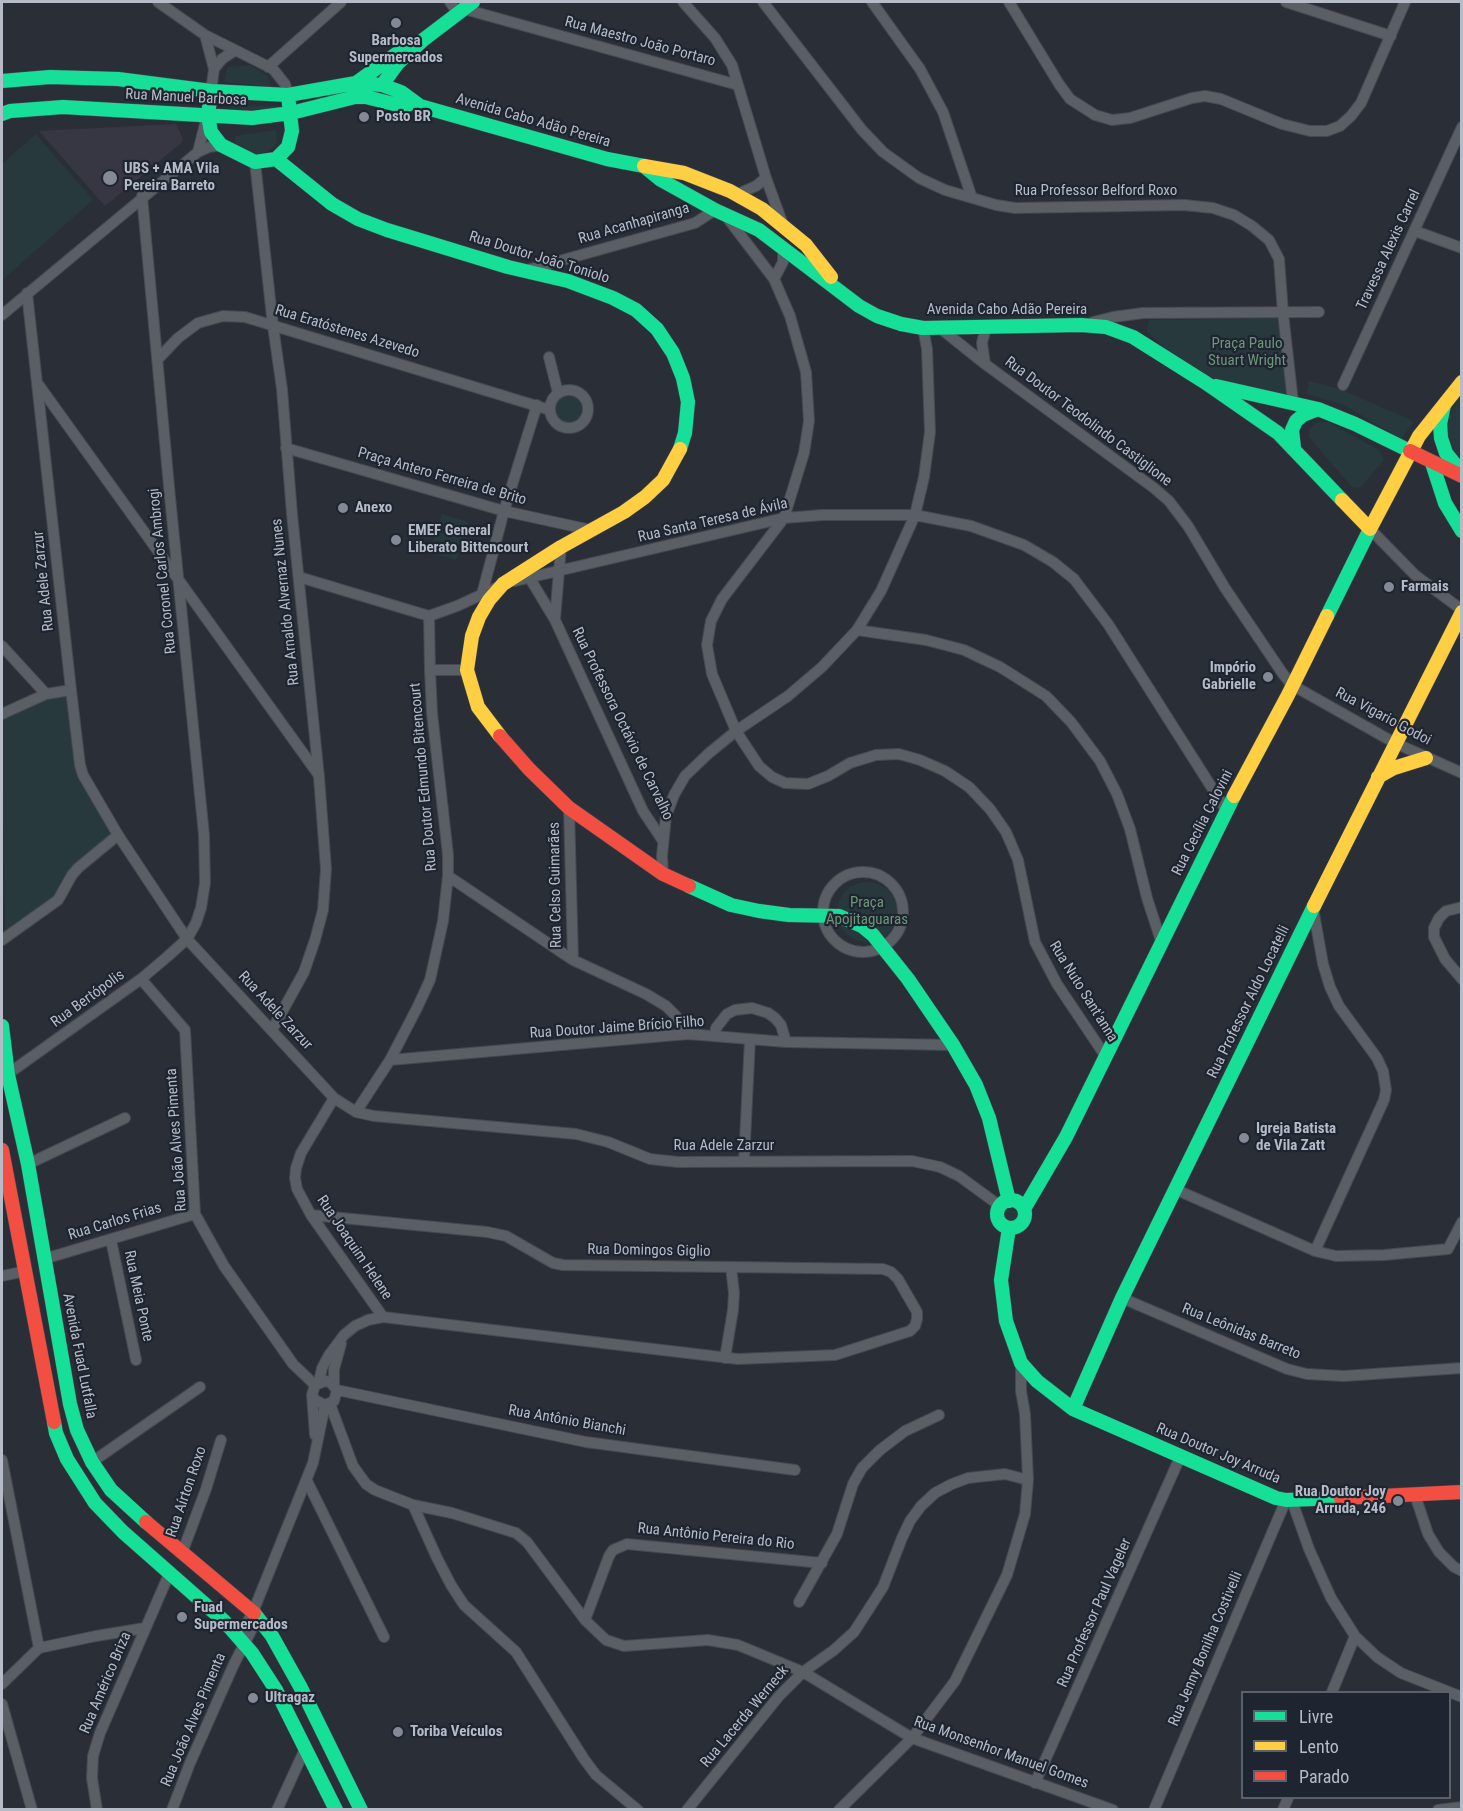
<!DOCTYPE html>
<meta charset="utf-8">
<style>
body{margin:0}
#map{position:relative;width:1463px;height:1811px;overflow:hidden;background:#2a2f37;font-family:"Roboto Condensed",sans-serif}
canvas{display:block}
.frame{position:absolute;inset:0;border:3px solid #b5bbc7;pointer-events:none}
.legend{position:absolute;left:1241px;top:1691px;width:210px;height:108px;box-sizing:border-box;background:#1e2531;border:2px solid #5a616d;margin:0;padding:8px 10px;list-style:none;font-size:18px;color:#b5bbc7}
.legend li{display:flex;align-items:center;gap:12px;height:30px}
.legend b{width:30px;border:2px solid #5a616d}
</style>
<div id="map">
<canvas width="1463" height="1811"></canvas>
<div class="frame"></div>
<ul class="legend">
<li><b style="height:8px;background:#16e098"></b>Livre</li>
<li><b style="height:8px;background:#ffcf43"></b>Lento</li>
<li><b style="height:8px;background:#f24e42"></b>Parado</li>
</ul>
</div>
<script>
const context = document.querySelector('canvas').getContext('2d');
context.lineJoin = 'round';
function paint(path, color) { context.fillStyle = color; context.fill(path, 'evenodd'); }
const toPath = rows => new Path2D(rows.map(r => 'M' + r).join(''));
function trace(path, color, width, dash) { context.strokeStyle = color; context.lineWidth = width; context.lineCap = dash ? 'butt' : 'round'; context.setLineDash(dash || []); context.stroke(path); }
function label(font, color, halo, rows, align = 'center') {
  context.font = font + ' "Roboto Condensed",sans-serif'; context.lineWidth = 4.5; context.setLineDash([]); context.textBaseline = 'middle'; context.strokeStyle = halo; context.fillStyle = color; for (const [text, x, y, turn = 0] of rows) {
    context.save(); context.translate(x, y); context.rotate((+turn || 0) * Math.PI / 180); context.textAlign = isNaN(turn) ? turn : align; if (halo) context.strokeText(text, 0, 0); context.fillText(text, 0, 0); context.restore();
  }
}
const medical = toPath([
 [176,124,183,139,181,143,105,206,39,131]
]);
const green = toPath([
 [249,65,268,76,271,87,224,82,228,67],
 [234,105,278,106,280,111,228,111],
 [276,130,277,143,269,151,257,155,235,143,235,136],
 [36,134,93,200,2,280,2,164],
 [1277,318,1290,399,1213,381,1174,358,1147,331,1149,320,1150,320],
 [1309,381,1340,389,1411,420,1413,423,1401,439,1344,405,1307,394],
 '555 410a15 15 0 1 1 30 0a15 15 0 1 1-30 0Z',
 [1461,397,1461,463,1458,461,1446,433,1447,422,1456,402],
 [1317,422,1328,422,1379,450,1383,457,1383,461,1360,488,1352,487,1308,436,1310,429],
 [442,514,468,522,456,560,430,552],
 [67,695,80,773,111,836,66,875,54,897,5,931,2,717,48,696],
 '837 912a30 30 0 1 1 60 0a30 30 0 1 1-60 0Z',
 '1002 1214a10 10 0 1 1 20 0a10 10 0 1 1-20 0Z'
]);
const street = toPath([
 [158,2,205,35,273,69,285,84,288,95],
 [450,2,458,13],
 [683,2,715,38,732,65,766,178,782,222],
 [763,2,862,130,883,152,919,178,945,190,996,205,1015,208,1184,205,1213,208,1234,215,1252,226,1269,240,1279,259,1283,313,1293,402],
 [872,2,920,69,943,112,972,198],
 [1009,2,1059,84,1070,99,1095,115,1112,120,1130,118,1192,98,1205,96,1221,99,1282,124,1310,131,1327,131,1340,126,1351,116,1361,103,1405,2],
 [1286,2,1391,36],
 [464,9,738,85],
 [205,35,214,69],
 [268,67,341,2],
 [211,91,214,69,222,59,234,51],
 [198,152,206,120],
 [255,162,273,326,282,389,292,514,319,777,326,869,323,910,315,940,304,972,272,1030],
 [738,194,756,186,766,178],
 [726,216,774,279,790,316,806,372,809,421,804,453,784,518,722,599,711,621,707,645,712,674,736,731,759,766,772,777,785,783,808,784,828,776,850,763,876,755,899,754,920,760,945,771,969,787,990,809,1006,832,1018,860,1035,942,1057,984,1106,1057],
 [1415,231,1462,248],
 [527,270,695,223,715,210],
 [774,279,783,262,783,247],
 [27,293,71,690,80,765,83,775,118,835,187,939,334,1098,356,1112,374,1116,576,1134,608,1142,650,1159,678,1162,912,1161,940,1167,959,1176,1000,1206],
 [2,315,198,152,209,147,221,145],
 [1093,322,1113,317,1143,313,1319,312],
 [940,328,985,364,1154,488,1169,501,1188,526,1225,588,1283,674,1292,685,1395,743,1462,773],
 [549,357,558,393],
 [158,359,178,338,198,323,223,316,245,317,550,410],
 [985,364,982,343,986,327],
 [38,384,318,774],
 [1343,385,1462,127],
 '550 409a19 19 0 1 1 38 0a19 19 0 1 1-38 0Z',
 [286,448,504,511,591,530],
 [1370,529,1415,575,1462,610],
 [526,572,555,620,643,811,663,841],
 [299,577,429,616,457,606,498,587],
 [515,581,784,518,822,515,915,515,971,526,1024,545,1053,562,1074,579,1108,624,1226,810],
 [482,594,504,511,537,405],
 [429,616,430,670,467,670],
 [555,619,561,547],
 [857,630,926,640,964,650,1000,667,1046,696,1071,722,1100,761,1117,794,1130,829,1147,898,1162,944],
 [2,646,46,694],
 [2,714,46,694,71,690],
 [569,808,573,960],
 '823 912a40 40 0 1 1 80 0a40 40 0 1 1-80 0Z',
 [663,874,662,856,666,816,674,795,685,776,708,754,736,731,788,696,822,667,857,630,881,591,915,515,924,477,930,432,927,349,923,328],
 [448,876,573,960,646,994,666,1006,676,1016,688,1034],
 [1462,907,1446,911,1439,918,1434,928,1434,937,1445,959,1462,979],
 [1313,908,1323,964,1330,987,1339,1006,1377,1058,1383,1071,1386,1090,1384,1100,1315,1251],
 [2,940,58,900,72,875,78,868,118,835],
 [141,979,185,1030,195,1214,224,1266,293,1364,315,1385],
 [715,1036,716,1028,727,1014,735,1010,752,1008,768,1013,775,1018,781,1025,786,1042],
 [390,1060,688,1034,786,1042,953,1045],
 [5,1076,141,979,167,957,187,939,196,923,201,908,205,883,204,835,170,497,142,196],
 [334,1098,301,1153,296,1168,295,1178,297,1189,311,1215,383,1317],
 [356,1112,390,1060,417,1008,430,980,443,921,448,876,448,855,432,713,430,670],
 [744,1161,750,1039],
 [28,1164,125,1118],
 [1177,1190,1315,1251,1336,1256,1384,1255,1448,1249,1462,1222],
 [311,1215,487,1232,506,1236,553,1263,563,1265,731,1267,734,1293,733,1310,725,1358],
 [111,1240,136,1360],
 [44,1259,195,1214],
 [2,1276,26,1271],
 [1122,1298,1287,1369,1307,1374,1344,1376,1462,1368],
 [319,1382,322,1368,329,1355,344,1335,355,1326,368,1320,383,1317,738,1359,835,1355,910,1331,915,1326,917,1319,917,1312,898,1279,891,1272,883,1269,731,1267],
 [334,1385,334,1369,341,1344],
 [337,1390,586,1442,795,1470],
 [312,1395,315,1400,325,1405,334,1401,337,1390,330,1382,325,1381,315,1385,312,1395,315,1435],
 [330,1404,353,1466,366,1484,375,1490,413,1505,452,1513,516,1533,527,1542,585,1620,606,1640,624,1646,708,1640,738,1645,803,1672,912,1738,1113,1810],
 [2,1460,39,1648],
 [92,1462,200,1387],
 [307,1481,384,1637],
 [1415,1495,1428,1534,1439,1552,1454,1567,1462,1571],
 [1292,1501,1309,1549,1331,1598,1355,1636,1377,1657,1401,1673,1462,1697],
 [413,1505,437,1558,451,1585,464,1605,516,1652,584,1759,596,1775,638,1810],
 [182,1553,206,1489,221,1440],
 [799,1602,837,1534,853,1484,862,1468,880,1450,905,1431,939,1415],
 [585,1620,609,1556,613,1550,627,1544,822,1563],
 [244,1642,245,1626,253,1612,313,1463,325,1405],
 [2,1684,39,1648,96,1636,145,1628],
 [1332,1692,1355,1636],
 [2,1704,32,1810],
 [1035,1783,1181,1455],
 [97,1810,92,1778,93,1756,100,1733,170,1572],
 [172,1810,190,1763,234,1664,252,1629,253,1614],
 [277,1810,305,1749],
 [687,1810,779,1696,803,1672,834,1650,854,1632,883,1587,902,1538,910,1521,921,1506,935,1493,952,1484,968,1478,1005,1474,1028,1480],
 [839,1810,912,1738,955,1681,1007,1575,1025,1514,1028,1480,1025,1414,1021,1391,1021,1363],
 [1154,1810,1286,1500],
 [1283,1810,1288,1798],
 [1438,1810,1462,1807]
]);
const fast = toPath([
 [2,81,50,77,118,79,211,91,288,95,356,83,382,85,401,92,420,106,607,159,644,166],
 [356,83,406,47],
 [382,85,398,63,423,40,473,2],
 [211,91,208,116,211,132,221,145,255,162,276,159,288,147,292,131,288,95],
 [2,114,10,111,63,107,252,118,291,113,355,97,366,97,402,106,414,103],
 [276,159,332,204,358,219,387,230,508,267,568,281,613,298,636,310,657,329,673,353,683,378,688,402,685,433,680,449],
 [645,167,661,180,715,210,759,230,859,306,877,316,901,324,923,328,1081,325,1106,327,1133,337,1206,383,1278,433,1342,500],
 [1216,386,1318,409,1355,424,1410,451],
 [1444,405,1440,424,1441,438,1446,453,1462,473],
 [1294,448,1292,430,1296,421,1303,415,1318,409],
 [1432,463,1445,503,1462,531],
 [1327,616,1370,529],
 [689,886,731,905,759,911,789,915,839,916,862,926,873,935,908,979,953,1045,976,1085,989,1118,1009,1201],
 [2,1026,8,1075,28,1164,70,1404,77,1430,92,1462,111,1490,146,1522],
 '997 1214a14 14 0 1 1 28 0a14 14 0 1 1-28 0Z',
 [1024,1209,1066,1137,1234,796],
 [1009,1228,1001,1280,1006,1321,1021,1363,1037,1381,1073,1409,1276,1498,1286,1500,1341,1498],
 [1073,1409,1122,1298,1314,906],
 [54,1422,56,1433,67,1459,95,1503,123,1532,224,1621,252,1653,276,1690,336,1810],
 [254,1613,272,1636,301,1688,361,1810]
]);
const slow = toPath([
 [644,166,684,173,730,191,762,209,806,245,831,277],
 [1342,500,1370,529,1419,436,1462,382],
 [500,736,478,707,467,670,472,636,479,617,489,600,503,584,561,547,624,512,645,497,663,480,680,449],
 [1378,777,1394,768,1426,758],
 [1234,796,1288,695,1327,616],
 [1314,906,1462,612]
]);
const jam = toPath([
 [1410,451,1462,476],
 [500,736,529,769,569,808,663,874,689,886],
 [2,1150,54,1422],
 [1341,1498,1462,1492],
 [146,1522,254,1613]
]);
const markers = [
 [396,23,6,"#848a95"],
 [364,117,6,"#848a95"],
 [110,178,8,"#848a95"],
 [343,508,6,"#848a95"],
 [396,540,6,"#848a95"],
 [1389,587,6,"#848a95"],
 [1268,677,6,"#848a95"],
 [1244,1138,6,"#848a95"],
 [1398,1501,6,"#848a95"],
 [182,1617,6,"#848a95"],
 [253,1698,6,"#848a95"],
 [398,1732,6,"#848a95"]
];
const poiNames = [
 ["Barbosa",396,41,"center"],
 ["Supermercados",396,58,"center"],
 ["Posto BR",376,117],
 ["UBS + AMA Vila",124,169],
 ["Pereira Barreto",124,186],
 ["Anexo",355,508],
 ["EMEF General",408,531],
 ["Liberato Bittencourt",408,548],
 ["Farmais",1401,587],
 ["Impório",1256,668,"right"],
 ["Gabrielle",1256,685,"right"],
 ["Igreja Batista",1256,1129],
 ["de Vila Zatt",1256,1146],
 ["Rua Doutor Joy",1386,1492,"right"],
 ["Arruda, 246",1386,1509,"right"],
 ["Fuad",194,1608],
 ["Supermercados",194,1625],
 ["Ultragaz",265,1698],
 ["Toriba Veículos",410,1732]
];
const streetNames = [
 ["Rua Maestro João Portaro",640,42,15],
 ["Rua Manuel Barbosa",186,98,3],
 ["Avenida Cabo Adão Pereira",533,121,16],
 ["Rua Professor Belford Roxo",1096,191],
 ["Rua Acanhapiranga",634,224,-16],
 ["Travessa Alexis Carrel",1389,250,-65],
 ["Rua Doutor João Toniolo",539,258,17],
 ["Avenida Cabo Adão Pereira",1007,310],
 ["Rua Eratóstenes Azevedo",347,332,17],
 ["Rua Doutor Teodolindo Castiglione",1088,422,37],
 ["Praça Antero Ferreira de Brito",442,477,16],
 ["Rua Santa Teresa de Ávila",713,521,-13],
 ["Rua Coronel Carlos Ambrogi",163,571,-96],
 ["Rua Adele Zarzur",44,581,-96],
 ["Rua Arnaldo Alvernaz Nunes",286,602,-96],
 ["Rua Vigario Godoi",1383,717,28],
 ["Rua Professora Octávio de Carvalho",622,724,64],
 ["Rua Doutor Edmundo Bitencourt",424,777,-95],
 ["Rua Cecília Calovini",1203,823,-63],
 ["Rua Celso Guimarães",556,885,-91],
 ["Rua Nuto Sant'anna",1083,992,58],
 ["Rua Bertópolis",88,999,-36],
 ["Rua Professor Aldo Locatelli",1249,1002,-64],
 ["Rua Adele Zarzur",275,1011,47],
 ["Rua Doutor Jaime Brício Filho",617,1028,-4],
 ["Rua João Alves Pimenta",177,1140,-94],
 ["Rua Adele Zarzur",724,1146],
 ["Rua Carlos Frias",115,1222,-17],
 ["Rua Joaquim Helene",354,1248,56],
 ["Rua Domingos Giglio",649,1251,1],
 ["Rua Meia Ponte",138,1296,78],
 ["Rua Leônidas Barreto",1241,1332,22],
 ["Avenida Fuad Lutfalla",79,1356,79],
 ["Rua Antônio Bianchi",567,1421,10],
 ["Rua Doutor Joy Arruda",1218,1454,23],
 ["Rua Aírton Roxo",187,1492,-71],
 ["Rua Antônio Pereira do Rio",716,1537,6],
 ["Rua Professor Paul Vageler",1095,1613,-66],
 ["Rua Jenny Bonilha Costivelli",1206,1649,-67],
 ["Rua Américo Briza",106,1683,-67],
 ["Rua Lacerda Werneck",745,1717,-50],
 ["Rua João Alves Pimenta",194,1720,-67],
 ["Rua Monsenhor Manuel Gomes",1001,1753,20]
];
const parkNames = [
 ["Praça Paulo",1247,344],
 ["Stuart Wright",1247,361],
 ["Praça",867,903],
 ["Apojitaguaras",867,920]
];
paint(medical, '#373743');
paint(green, '#27393c');
trace(street, '#464a50', 12);
trace(fast, '#464a50', 15);
trace(slow, '#464a50', 15);
trace(jam, '#464a50', 15);
trace(street, '#5a5e65', 10);
trace(fast, '#16e098', 14);
trace(slow, '#ffcf43', 14);
trace(jam, '#f24e42', 14);
for (const [x, y, r, color] of markers) { const dot = new Path2D(); dot.arc(x, y, r, 0, 2 * Math.PI); context.fillStyle = color; context.fill(dot); trace(dot, '#1e2531', 2); }
label('bold 15px', '#b5bbc7', '#1e2531', poiNames, 'left');
label('15px', '#b5bbc7', '#1e2531', streetNames);
label('15px', '#6d9779', '#1e2531', parkNames);
</script>
